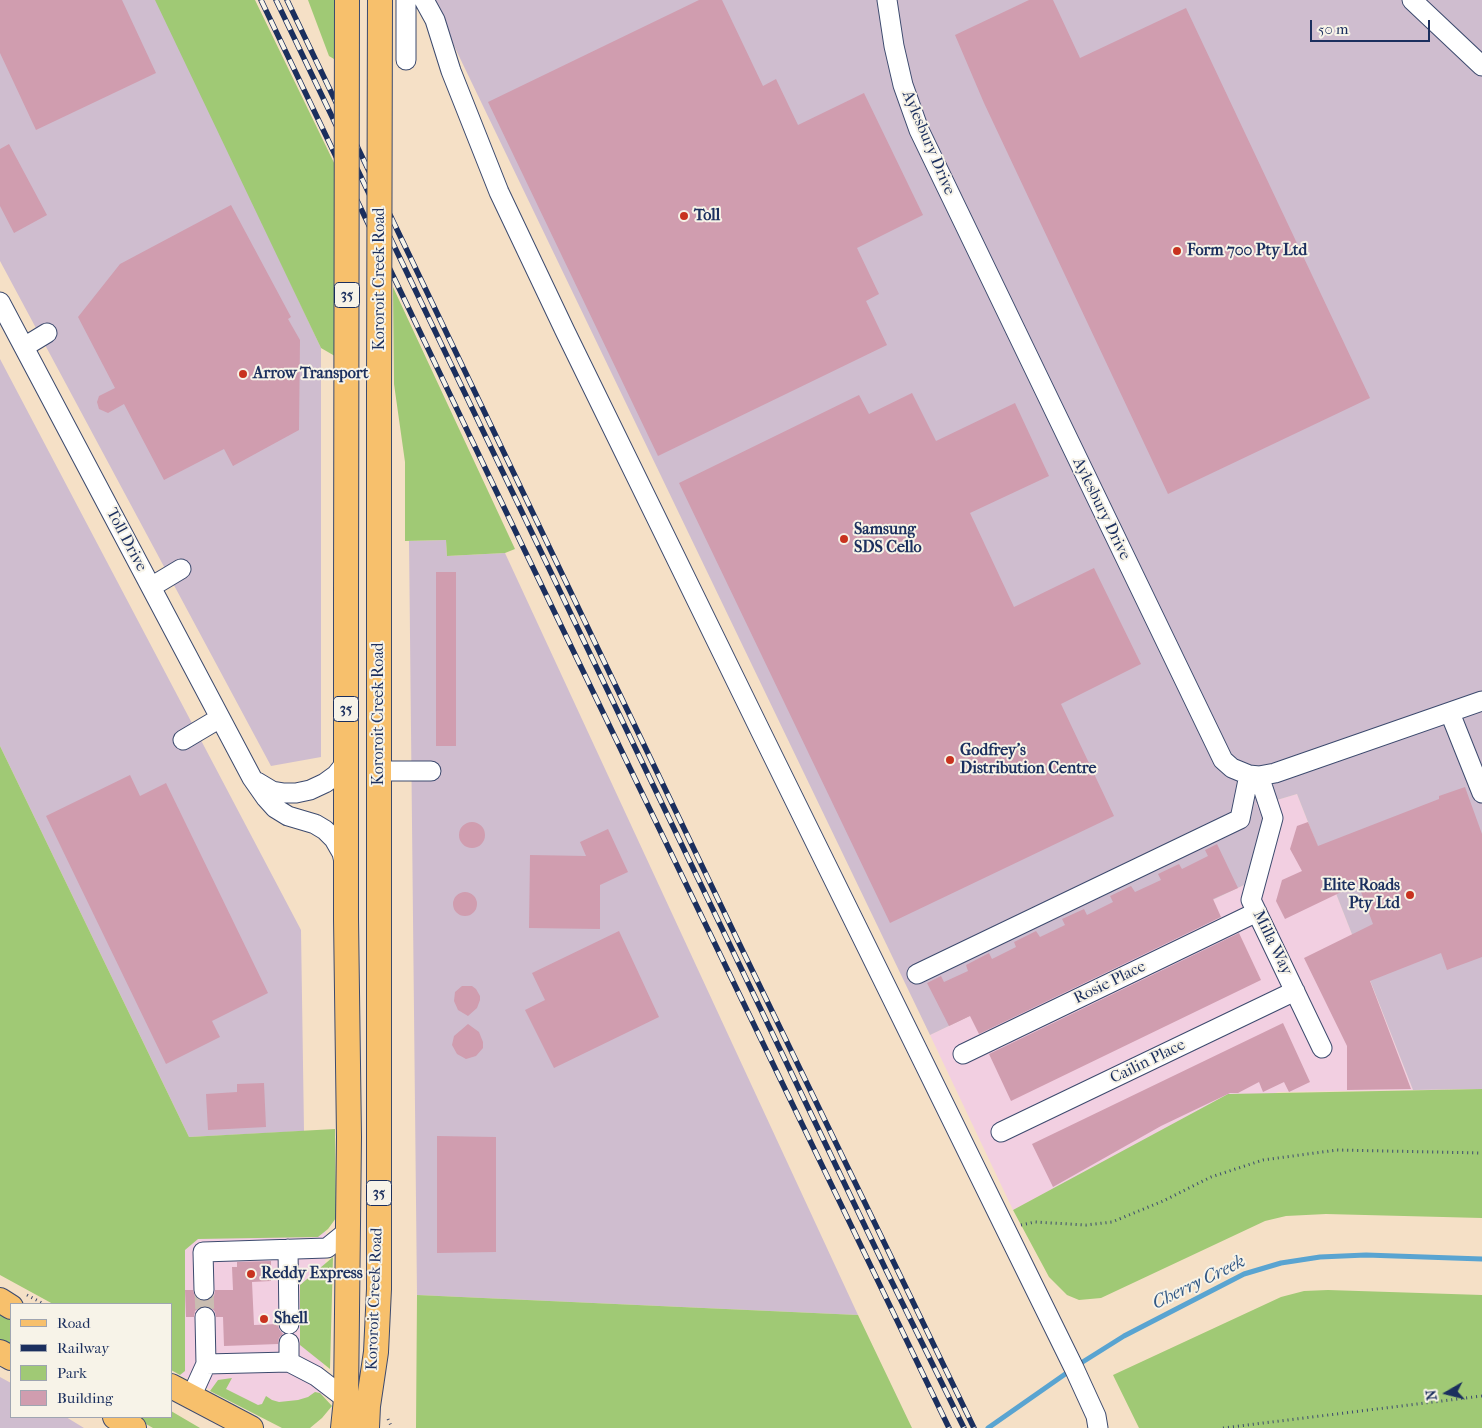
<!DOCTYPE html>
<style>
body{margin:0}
#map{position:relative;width:1482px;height:1428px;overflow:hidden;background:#f5e0c6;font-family:"IM FELL French Canon",serif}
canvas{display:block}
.legend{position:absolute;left:10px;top:1303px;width:162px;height:115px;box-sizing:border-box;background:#f7f3e8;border:1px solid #9fa5b1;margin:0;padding:6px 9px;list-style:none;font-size:15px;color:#1b2f5e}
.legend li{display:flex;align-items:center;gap:10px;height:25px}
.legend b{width:25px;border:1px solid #9fa5b1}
.north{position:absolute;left:1422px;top:1368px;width:50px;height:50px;-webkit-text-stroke:4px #f7f3e8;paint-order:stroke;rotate:262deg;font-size:14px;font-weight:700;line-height:20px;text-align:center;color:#1b2f5e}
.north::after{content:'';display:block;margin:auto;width:18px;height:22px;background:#1b2f5e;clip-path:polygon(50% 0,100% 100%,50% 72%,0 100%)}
.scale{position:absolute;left:1310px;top:20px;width:120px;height:22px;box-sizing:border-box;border:2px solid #1b2f5e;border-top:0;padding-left:6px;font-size:15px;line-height:18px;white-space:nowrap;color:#1b2f5e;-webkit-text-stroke:4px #f7f3e8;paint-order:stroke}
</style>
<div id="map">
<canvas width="1482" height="1428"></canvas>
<ul class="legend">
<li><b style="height:6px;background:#f7c06c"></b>Road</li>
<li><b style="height:6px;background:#1b2f5e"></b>Railway</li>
<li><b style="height:14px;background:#a0c975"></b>Park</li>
<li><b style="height:14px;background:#d09daf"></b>Building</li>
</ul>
<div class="north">N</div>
<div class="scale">50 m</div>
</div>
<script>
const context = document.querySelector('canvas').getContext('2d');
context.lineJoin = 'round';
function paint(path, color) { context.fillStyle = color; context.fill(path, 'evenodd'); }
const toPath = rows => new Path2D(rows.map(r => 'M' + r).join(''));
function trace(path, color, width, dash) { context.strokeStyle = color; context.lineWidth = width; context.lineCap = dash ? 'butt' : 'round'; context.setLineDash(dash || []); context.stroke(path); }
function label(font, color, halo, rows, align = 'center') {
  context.font = font + ' "IM FELL French Canon",serif'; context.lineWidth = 4; context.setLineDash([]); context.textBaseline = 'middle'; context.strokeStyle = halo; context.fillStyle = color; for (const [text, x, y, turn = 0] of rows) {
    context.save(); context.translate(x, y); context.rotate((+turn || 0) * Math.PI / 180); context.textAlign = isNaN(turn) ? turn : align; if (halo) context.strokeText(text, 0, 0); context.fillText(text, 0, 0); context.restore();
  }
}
const built = toPath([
 [1297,794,1413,1090,1278,1092,1047,1192,1013,1210,930,1035,1244,885,1255,803,1277,800],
 [326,1220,323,1401,291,1428,180,1375,179,1247,194,1231]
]);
const industrial = toPath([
 [0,0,158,0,321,348,321,757,271,766,0,261],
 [432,0,1482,0,1482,1089,1413,1090,1297,794,1277,800,1256,803,1263,820,1244,885,930,1035],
 [0,359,301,930,304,1131,189,1137,0,746],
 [446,540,447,556,505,553,858,1315,417,1295,409,541],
 [0,1377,11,1383,11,1417,66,1417,84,1428,0,1428]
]);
const green = toPath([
 [155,0,255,0,338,171,340,359,321,348],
 [308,0,339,0,339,62,329,56],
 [393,287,515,549,505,553,447,556,446,540,405,541,405,462,394,384],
 [0,746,189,1137,335,1129,336,1218,328,1229,318,1237,198,1239,185,1250,185,1371,180,1375,171,1370,171,1304,53,1304,0,1275],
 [1482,1089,1482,1218,1326,1214,1286,1216,1265,1221,1101,1298,1079,1300,1067,1295,1049,1277,1013,1210,1228,1094],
 [333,1257,330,1369,300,1345,300,1285],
 [1328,1290,1482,1295,1482,1428,1139,1428,1113,1375,1281,1297,1304,1291],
 [417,1295,858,1315,912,1428,416,1428],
 [0,1313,11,1319,11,1346,0,1339],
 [232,1378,226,1389,258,1405,262,1404,266,1396,272,1400,279,1402,298,1400,308,1397,315,1392,320,1393,332,1406,322,1418,310,1428,282,1428,210,1391,218,1380],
 [171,1411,200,1428,153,1428,134,1417,171,1417]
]);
const stream = toPath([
 [988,1428,1081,1363,1124,1336,1244,1274,1281,1263,1320,1257,1366,1255,1482,1259]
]);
const building = toPath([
 [0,0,122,0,156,73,36,130,0,53],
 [699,0,722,0,763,86,776,79,798,125,864,93,923,215,857,248,879,294,866,301,887,345,658,456,488,102],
 [1029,0,1053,0,1080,58,1186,8,1370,398,1168,494,984,103,955,35],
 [9,144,47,215,14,233,0,206,0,149],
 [231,205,291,317,288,319,300,340,299,430,233,466,224,449,164,480,124,404,108,413,99,409,97,402,99,396,115,388,78,317,120,264],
 [912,393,936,441,1015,403,1049,476,970,513,1014,607,1094,568,1141,664,1061,704,1114,816,890,923,679,483,859,395,869,414],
 [436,572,456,572,456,746,436,746],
 [130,775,140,796,166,783,268,993,212,1021,220,1037,166,1064,46,816],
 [1465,787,1482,834,1482,957,1447,970,1441,953,1370,981,1411,1089,1347,1090,1347,1046,1304,958,1373,924,1358,884,1285,919,1276,901,1282,880,1302,871,1290,849,1297,826,1308,822,1318,846,1439,799,1439,796],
 '459 835a13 13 0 1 1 26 0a13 13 0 1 1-26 0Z',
 [608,829,628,872,600,885,600,929,529,928,530,855,586,856,580,842],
 [1217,844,1238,888,1213,899,1221,917,979,1034,970,1016,949,1026,927,983,941,976,944,982,968,971,966,965,989,953,992,959,1016,947,1014,942,1036,931,1040,937,1065,925,1062,919,1084,909,1087,915,1113,902,1110,896,1131,886,1135,892,1161,880,1158,874,1179,864,1182,869,1208,856,1205,850],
 '453 904a12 12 0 1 1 24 0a12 12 0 1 1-24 0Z',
 [619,931,659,1017,554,1068,525,1010,545,1000,532,973],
 [1239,933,1261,980,1011,1101,989,1054],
 [462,986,472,986,476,989,480,996,480,1000,477,1008,468,1016,458,1010,454,1001,455,992],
 [1283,1023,1310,1082,1289,1092,1284,1082,1263,1092,1259,1082,1238,1093,1230,1093,1161,1126,1053,1187,1032,1144],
 [468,1024,479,1032,483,1042,483,1048,476,1056,466,1059,457,1054,452,1045,454,1036],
 [264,1083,266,1127,208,1130,206,1094,237,1092,237,1084],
 [437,1136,496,1137,496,1252,437,1253],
 [271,1261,271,1281,252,1282,254,1325,278,1324,279,1329,283,1334,279,1338,278,1344,224,1346,223,1317,216,1317,215,1312,211,1307,205,1306,200,1307,195,1311,194,1317,186,1317,185,1290,193,1290,195,1296,199,1300,205,1301,209,1300,214,1296,215,1290,233,1290,232,1267,237,1267,237,1262]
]);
const minorTunnel = toPath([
 [204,1290,205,1317]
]);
const path = toPath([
 [1021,1225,1035,1222,1086,1225,1112,1222,1163,1201,1211,1177,1263,1160,1337,1150,1482,1153],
 [27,1295,44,1304],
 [388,1419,392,1428],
 [1223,1428,1482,1396]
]);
const minor = toPath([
 [406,0,406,60],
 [424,0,435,20,451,71,499,192,565,331,761,732,1074,1368,1096,1416,1098,1428],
 [887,0,894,46,903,85,919,130,1223,760,1232,768,1249,775,1259,776,1275,773,1482,701],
 [1412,0,1482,66],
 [0,302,252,778,266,798,275,808,288,816,315,824,325,830,334,839,342,853,344,862],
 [24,347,47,333],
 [151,587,181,569],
 [1450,713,1482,793],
 [183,740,220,718],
 [378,771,431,771],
 [1259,776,1273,818,1251,900,1322,1048],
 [257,782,272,791,284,793,296,793,310,790,325,783,336,775,344,765,345,754],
 [917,974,1240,819,1249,775],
 [963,1054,1257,912],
 [1001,1132,1295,991],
 [288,1249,289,1324],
 [204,1290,203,1252,327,1248,348,1231],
 [289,1362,316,1376,346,1399],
 [206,1364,289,1362,289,1343],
 [191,1397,206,1364,205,1317]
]);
const major = toPath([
 [0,1300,11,1307],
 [0,1352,11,1358],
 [171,1386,251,1428],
 [115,1417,134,1428],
 [343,1428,346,1399,349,1137,346,919,346,591],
 [367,1428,368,1406,376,1352,379,1289,379,394]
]);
const rail = toPath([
 [261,0,523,547,949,1428],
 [276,0,887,1272,964,1428],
 [287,0,738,941,974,1428]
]);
const majorBridge = toPath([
 [379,394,380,0],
 [346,591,347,0]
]);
const markers = [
 [684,216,5,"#c8321e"],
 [1177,251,5,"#c8321e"],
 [243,374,5,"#c8321e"],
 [844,539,5,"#c8321e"],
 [950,760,5,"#c8321e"],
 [1410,895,5,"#c8321e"],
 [251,1274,5,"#c8321e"],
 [264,1319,5,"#c8321e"]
];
const shields = [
 [347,295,25],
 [346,709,25],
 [379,1193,25]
];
const shieldNames = [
 ["35",347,295],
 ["35",346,709],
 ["35",379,1193]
];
const streetNames = [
 ["Aylesbury Drive",928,143,67],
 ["Kororoit Creek Road",380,279,-90],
 ["Aylesbury Drive",1101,509,64],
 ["Toll Drive",126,540,62],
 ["Kororoit Creek Road",379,714,-90],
 ["Milla Way",1272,943,64],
 ["Rosie Place",1110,983,-26],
 ["Cailin Place",1148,1062,-26],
 ["Kororoit Creek Road",375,1299,-88]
];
const poiNames = [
 ["Toll",694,216],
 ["Form 700 Pty Ltd",1187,251],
 ["Arrow Transport",253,374],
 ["Samsung",854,530],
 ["SDS Cello",854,548],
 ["Godfrey's",960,751],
 ["Distribution Centre",960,769],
 ["Elite Roads",1400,886,"right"],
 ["Pty Ltd",1400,904,"right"],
 ["Reddy Express",261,1274],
 ["Shell",274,1319]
];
const waterNames = [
 ["Cherry Creek",1199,1283,-26]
];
paint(built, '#f2cfe1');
paint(industrial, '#cfbdcf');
paint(green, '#a0c975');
trace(stream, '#59a4d1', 5);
paint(building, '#d09daf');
trace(minorTunnel, '#c9bdb1', 19, [19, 9]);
trace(minor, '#3c4a6e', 21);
trace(major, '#3c4a6e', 26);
trace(path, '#3c4a6e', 3, [1, 4]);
trace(minor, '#fff', 19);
trace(major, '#f7c06c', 24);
trace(rail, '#1b2f5e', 5.5);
trace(rail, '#f7f3e8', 4, [11]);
trace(majorBridge, '#3c4a6e', 26, []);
trace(majorBridge, '#f7c06c', 24);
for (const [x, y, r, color] of markers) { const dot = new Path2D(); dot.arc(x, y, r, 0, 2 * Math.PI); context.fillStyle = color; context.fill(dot); trace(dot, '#f7f3e8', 2); }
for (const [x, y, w] of shields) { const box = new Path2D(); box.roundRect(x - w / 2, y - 12.5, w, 25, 4); context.fillStyle = '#f7f3e8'; context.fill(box); trace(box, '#1b2f5e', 1); }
label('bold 15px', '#1b2f5e', null, shieldNames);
label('16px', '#1b2f5e', '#f7f3e8', streetNames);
label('bold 16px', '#1b2f5e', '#f7f3e8', poiNames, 'left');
label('italic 18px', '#315886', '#f7f3e8', waterNames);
</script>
